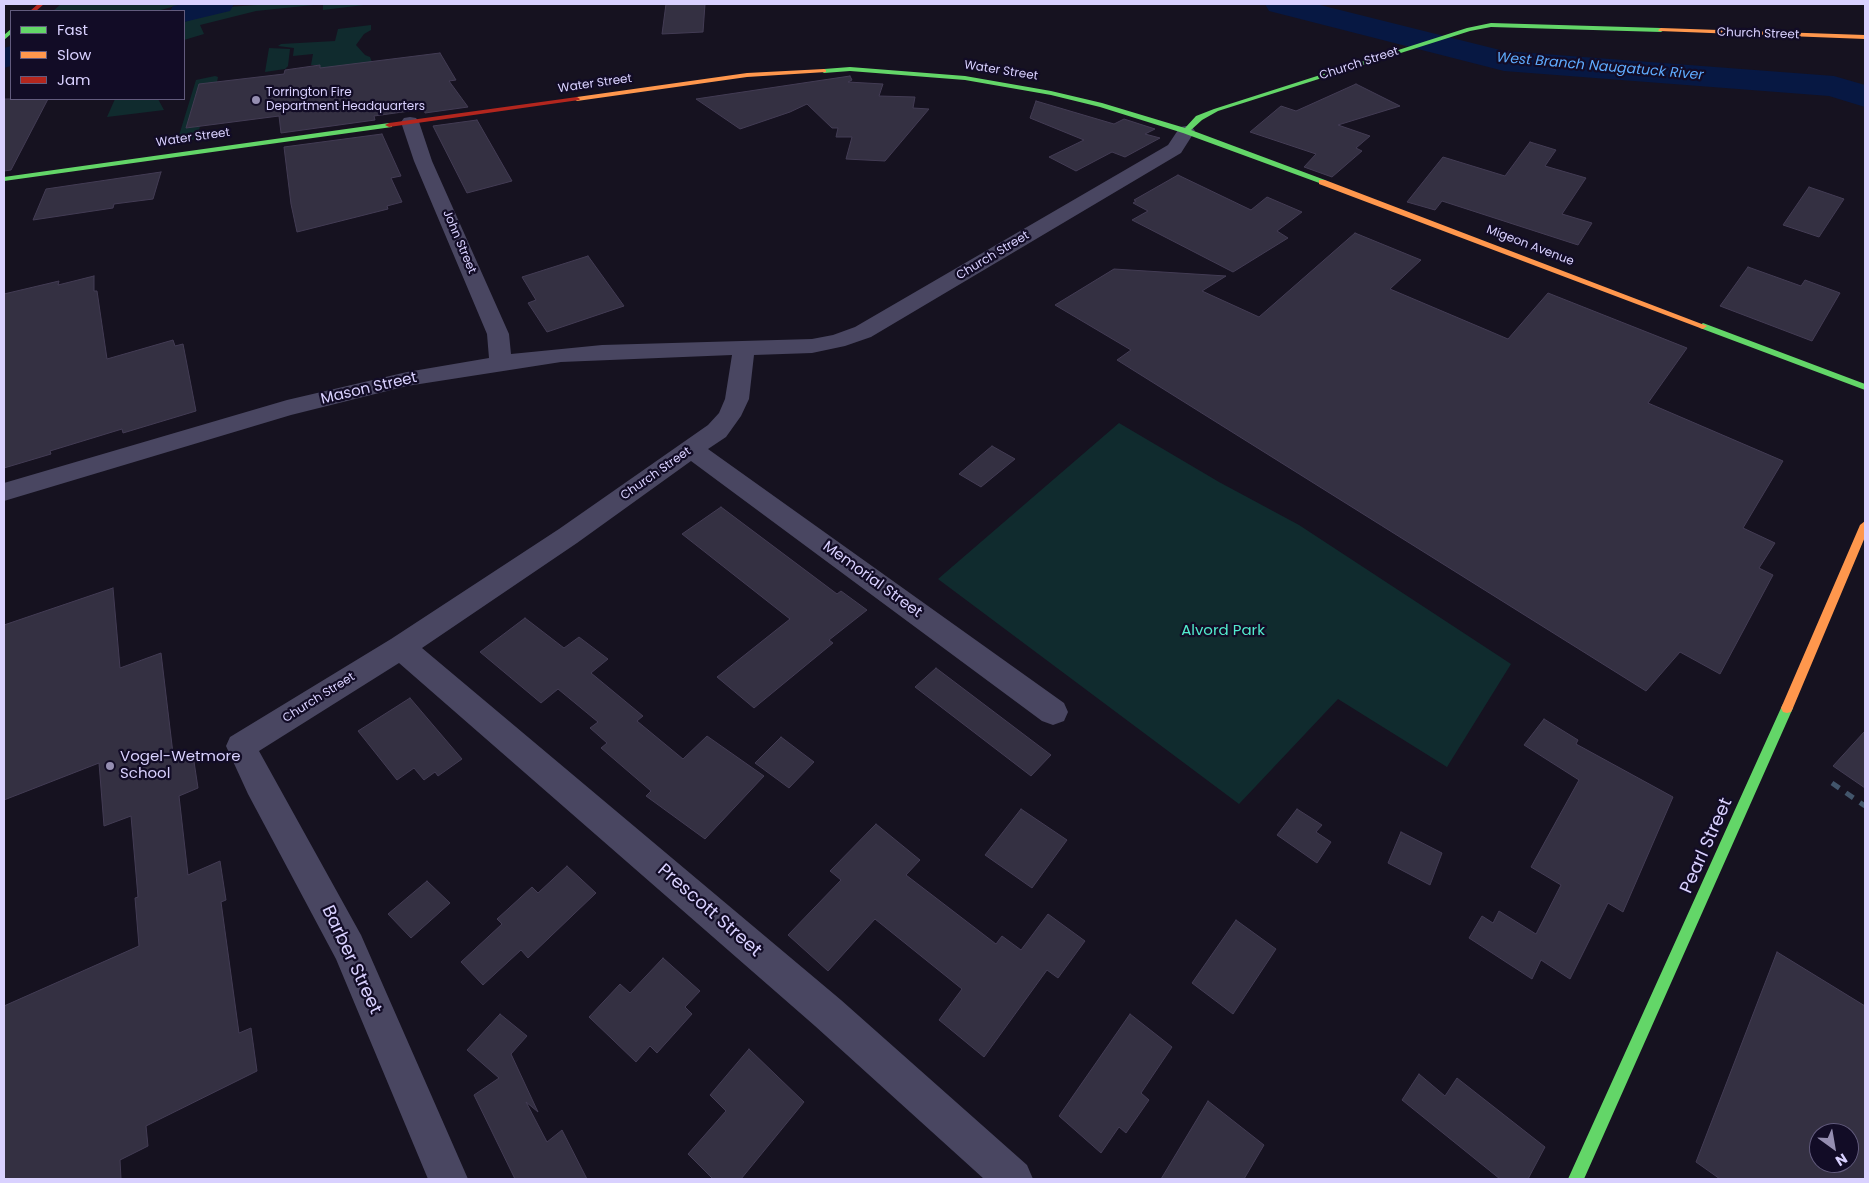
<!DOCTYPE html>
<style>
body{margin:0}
#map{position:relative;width:1869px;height:1183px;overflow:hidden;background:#161220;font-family:Poppins,sans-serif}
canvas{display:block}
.frame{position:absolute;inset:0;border:5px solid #d9d1ff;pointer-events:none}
.legend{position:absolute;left:10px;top:10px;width:175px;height:90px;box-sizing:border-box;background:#120c26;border:1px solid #625b7d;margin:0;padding:6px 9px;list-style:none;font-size:15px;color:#d9d1ff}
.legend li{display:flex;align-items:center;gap:10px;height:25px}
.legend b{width:25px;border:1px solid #625b7d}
.north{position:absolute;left:1809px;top:1123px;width:50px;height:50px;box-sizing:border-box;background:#120c26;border:1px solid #625b7d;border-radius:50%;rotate:148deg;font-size:14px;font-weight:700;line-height:20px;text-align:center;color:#d9d1ff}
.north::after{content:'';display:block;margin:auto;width:18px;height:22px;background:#958eb1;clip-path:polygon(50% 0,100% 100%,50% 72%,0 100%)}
</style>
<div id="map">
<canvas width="1869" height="1183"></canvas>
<div class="frame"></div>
<ul class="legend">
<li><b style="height:6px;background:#63d668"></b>Fast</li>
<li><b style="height:6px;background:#ff974d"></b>Slow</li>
<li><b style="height:6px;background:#b3261e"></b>Jam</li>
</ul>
<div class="north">N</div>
</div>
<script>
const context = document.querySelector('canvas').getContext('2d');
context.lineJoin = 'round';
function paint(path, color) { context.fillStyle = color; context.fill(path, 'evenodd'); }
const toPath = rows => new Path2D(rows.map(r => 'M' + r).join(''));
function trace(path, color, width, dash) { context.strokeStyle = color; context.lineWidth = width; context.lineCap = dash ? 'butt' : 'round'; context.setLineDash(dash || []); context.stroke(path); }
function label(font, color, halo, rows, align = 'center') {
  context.font = font + ' Poppins,sans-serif'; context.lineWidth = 4.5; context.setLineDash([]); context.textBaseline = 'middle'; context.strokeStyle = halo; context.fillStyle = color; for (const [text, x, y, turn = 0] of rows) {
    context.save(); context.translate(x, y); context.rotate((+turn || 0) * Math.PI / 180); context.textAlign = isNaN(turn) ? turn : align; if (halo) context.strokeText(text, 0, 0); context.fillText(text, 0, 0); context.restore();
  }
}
const green = toPath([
 [61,4,183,4,157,11,53,11],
 [272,4,365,4,364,5,323,10,323,4,256,11,200,25,204,34,184,40,184,22,227,7],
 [371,25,371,30,364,34,356,45,365,55,370,57,372,62,319,72,320,65,311,65,313,54,293,56,294,48,278,46,281,44,335,41,338,29],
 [269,48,290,49,288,66,285,69,265,72],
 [215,76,218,77,217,82,199,85,186,128,200,126,197,139,177,142,196,80],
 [115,99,158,99,164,110,107,117],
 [1119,423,1219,482,1299,525,1511,664,1447,767,1338,699,1239,804,938,579]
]);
const river = toPath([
 [184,4,234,4,230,11,184,22,184,11,170,11,173,6,184,4],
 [1265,4,1316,4,1504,51,1834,76,1865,85,1865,107,1829,96,1504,71,1269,11,1265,4],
 [11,46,11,66,4,68,4,48,11,46]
]);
const building = toPath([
 [666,4,705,4,703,32,662,34,666,4],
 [440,53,456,80,449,81,468,107,425,113,424,109,374,116,375,120,281,133,279,116,186,128,199,84,284,74,285,70,320,65,320,68,440,53],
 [850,76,852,80,848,82,883,84,879,96,915,97,913,108,929,109,885,161,846,159,852,137,836,137,838,128,832,128,807,104,790,112,740,129,696,99,850,76],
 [1356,84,1400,106,1338,125,1370,136,1356,148,1362,151,1332,177,1304,167,1316,154,1250,132,1281,106,1296,111,1356,84],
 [4,99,48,99,11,170,4,171,4,99],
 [1036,101,1114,124,1124,119,1155,129,1145,134,1160,138,1125,157,1112,152,1076,171,1049,157,1084,140,1030,118,1036,101],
 [477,120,512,181,467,193,433,126,477,120],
 [382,134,401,176,391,178,402,202,387,206,388,209,297,232,291,204,284,147,382,134],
 [1530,142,1556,150,1545,166,1586,178,1562,214,1592,223,1578,245,1442,201,1435,210,1407,202,1443,157,1505,176,1530,142],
 [161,172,153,199,114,204,113,208,33,220,46,189,161,172],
 [1178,175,1251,210,1267,197,1302,212,1277,231,1288,238,1233,272,1132,220,1148,211,1133,203,1136,201,1134,200,1178,175],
 [1809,187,1844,199,1819,237,1783,225,1809,187],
 [1355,233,1421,260,1390,289,1508,339,1548,293,1687,348,1648,403,1783,461,1743,528,1775,543,1759,568,1773,575,1720,674,1680,652,1646,691,1117,360,1131,350,1055,305,1114,269,1226,276,1202,291,1259,317,1355,233],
 [588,256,624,306,547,332,528,303,536,300,522,277,588,256],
 [1748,267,1801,286,1805,280,1840,293,1812,341,1720,306,1748,267],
 [94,276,94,291,97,291,107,359,173,340,175,346,183,344,196,411,123,433,122,429,50,451,51,454,4,468,4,294,59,281,58,285,94,276],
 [992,446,1015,459,981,487,959,474,992,446],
 [721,507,837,594,841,591,867,610,829,640,833,643,754,708,717,677,790,619,682,534,721,507],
 [113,588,120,668,161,653,174,762,193,755,198,788,179,796,188,875,220,861,226,900,221,902,239,1033,251,1028,257,1071,146,1126,148,1146,120,1160,121,1179,4,1179,4,1006,139,946,135,898,138,897,131,816,104,826,99,763,4,800,4,625,113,588],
 [525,618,564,648,579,637,608,659,591,673,643,716,637,721,683,759,707,736,764,776,705,839,646,796,651,791,601,748,607,743,590,728,598,722,558,689,541,703,480,652,525,618],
 [936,668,1051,755,1031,776,915,687,936,668],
 [410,698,462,759,438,776,435,772,424,780,414,768,397,780,358,731,410,698],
 [1544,719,1578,740,1576,744,1673,797,1623,912,1608,903,1570,979,1541,960,1532,979,1469,938,1482,916,1493,923,1499,911,1536,934,1561,885,1531,867,1579,780,1524,745,1544,719],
 [1865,731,1865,788,1833,766,1865,731],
 [781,737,814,762,789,788,755,763,781,737],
 [1021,809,1067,840,1032,888,985,855,1021,809],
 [1297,809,1322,825,1316,832,1331,842,1317,863,1277,835,1297,809],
 [876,824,920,860,906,875,996,944,1002,936,1021,950,1048,914,1085,941,1058,978,1047,970,984,1057,939,1020,962,989,875,919,828,971,788,935,841,880,830,871,876,824],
 [1401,832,1442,853,1430,885,1388,863,1401,832],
 [567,866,596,893,528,958,521,950,483,985,461,962,502,924,497,919,532,887,538,893,567,866],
 [427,881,450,903,411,938,388,914,427,881],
 [1236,920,1276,949,1233,1014,1192,983,1236,920],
 [1777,952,1865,1006,1865,1179,1720,1179,1696,1162,1777,952],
 [1819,1133,1849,1133,1849,1163,1819,1163,1819,1133],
 [663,958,700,991,685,1007,692,1014,657,1053,650,1046,636,1062,589,1017,620,984,630,993,663,958],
 [500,1014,527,1036,511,1054,538,1112,526,1102,547,1142,562,1130,587,1179,515,1179,474,1095,499,1078,467,1050,500,1014],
 [1130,1014,1172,1047,1141,1093,1149,1100,1126,1133,1119,1127,1101,1153,1059,1116,1130,1014],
 [749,1049,804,1102,741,1179,713,1179,688,1154,726,1111,710,1095,749,1049],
 [1419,1074,1445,1096,1457,1078,1545,1147,1528,1179,1500,1179,1402,1100,1419,1074],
 [1208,1101,1264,1145,1244,1179,1161,1179,1208,1101]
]);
const street = toPath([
 [410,117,416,118,419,122,432,161,509,334,511,354,602,345,812,339,833,335,855,327,1168,145,1180,127,1186,126,1192,127,1195,131,1181,153,871,337,845,346,812,353,754,355,749,399,741,416,726,437,708,449,1064,703,1068,712,1064,721,1053,725,1042,721,691,461,577,543,422,648,841,1000,1027,1165,1033,1179,984,1179,815,1026,399,663,259,751,361,935,468,1179,428,1179,336,959,248,794,226,746,230,737,391,639,559,529,708,425,719,413,725,399,732,355,561,362,407,386,291,415,4,501,4,483,287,400,407,372,489,358,487,334,414,161,401,122,404,118,410,117]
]);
const fast = toPath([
 [1491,23,1661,28,1664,30,1661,32,1491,27,1470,31,1218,111,1202,120,1191,130,1325,180,1326,182,1322,184,1183,133,1100,107,1051,95,965,80,850,71,824,73,821,71,824,69,850,67,965,76,1051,91,1102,103,1185,128,1196,116,1214,109,1467,28,1491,23],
 [11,29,11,34,4,40,4,35,11,29],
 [389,123,392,123,392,127,4,181,4,177,389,123],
 [1703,323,1865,384,1865,390,1700,328,1699,326,1703,323],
 [1787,703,1791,704,1793,708,1584,1179,1568,1179,1781,708,1783,704,1787,703]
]);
const slow = toPath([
 [1661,28,1865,35,1865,39,1659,31,1658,30,1661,28],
 [824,69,826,70,826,72,747,77,577,101,574,99,577,97,747,73,824,69],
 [1319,180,1325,180,1707,326,1703,329,1700,328,1319,184,1319,180],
 [1865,521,1865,537,1793,708,1791,712,1787,713,1783,712,1781,708,1860,525,1865,521]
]);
const jam = toPath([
 [38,4,44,4,36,11,30,11,38,4],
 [577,97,580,99,579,100,389,127,385,125,389,123,577,97]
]);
const rail = toPath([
 [1832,783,1865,806]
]);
const markers = [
 [256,100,5,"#958eb1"],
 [110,766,5,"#958eb1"]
];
const farStreetnames = [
 ["Church Street",1758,34,2],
 ["Church Street",1359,64,-18],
 ["Water Street",1001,71,9],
 ["Water Street",595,84,-8],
 ["Water Street",193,138,-8],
 ["John Street",459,242,67],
 ["Migeon Avenue",1530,246,21],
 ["Church Street",993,256,-31],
 ["Church Street",656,474,-35],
 ["Church Street",319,698,-32]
];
const farPoinames = [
 ["Torrington Fire",266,93],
 ["Department Headquarters",266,107]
];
const farWaternames = [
 ["West Branch Naugatuck River",1600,67,5]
];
const streetNames = [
 ["Mason Street",369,389,-13],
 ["Memorial Street",872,580,36]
];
const parkNames = [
 ["Alvord Park",1223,631]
];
const poiNames = [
 ["Vogel-Wetmore",120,757],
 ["School",120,774]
];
const nearStreetnames = [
 ["Pearl Street",1707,846,-66],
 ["Prescott Street",709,911,41],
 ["Barber Street",351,960,65]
];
paint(green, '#102b2e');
paint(river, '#071843');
paint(building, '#343042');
trace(building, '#433c54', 1);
paint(street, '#494661');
paint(fast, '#63d668');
paint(slow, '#ff974d');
paint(jam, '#b3261e');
trace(rail, '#42556b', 5, [9, 8]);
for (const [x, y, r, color] of markers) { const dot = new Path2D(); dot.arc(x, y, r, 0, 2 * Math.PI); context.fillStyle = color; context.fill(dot); trace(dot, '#120c26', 2); }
label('12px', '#d9d1ff', '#120c26', farStreetnames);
label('12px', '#d9d1ff', '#120c26', farPoinames, 'left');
label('italic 14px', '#5facff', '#120c26', farWaternames);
label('15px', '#d9d1ff', '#120c26', streetNames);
label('15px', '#52eacc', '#120c26', parkNames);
label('15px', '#d9d1ff', '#120c26', poiNames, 'left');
label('18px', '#d9d1ff', '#120c26', nearStreetnames);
</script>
